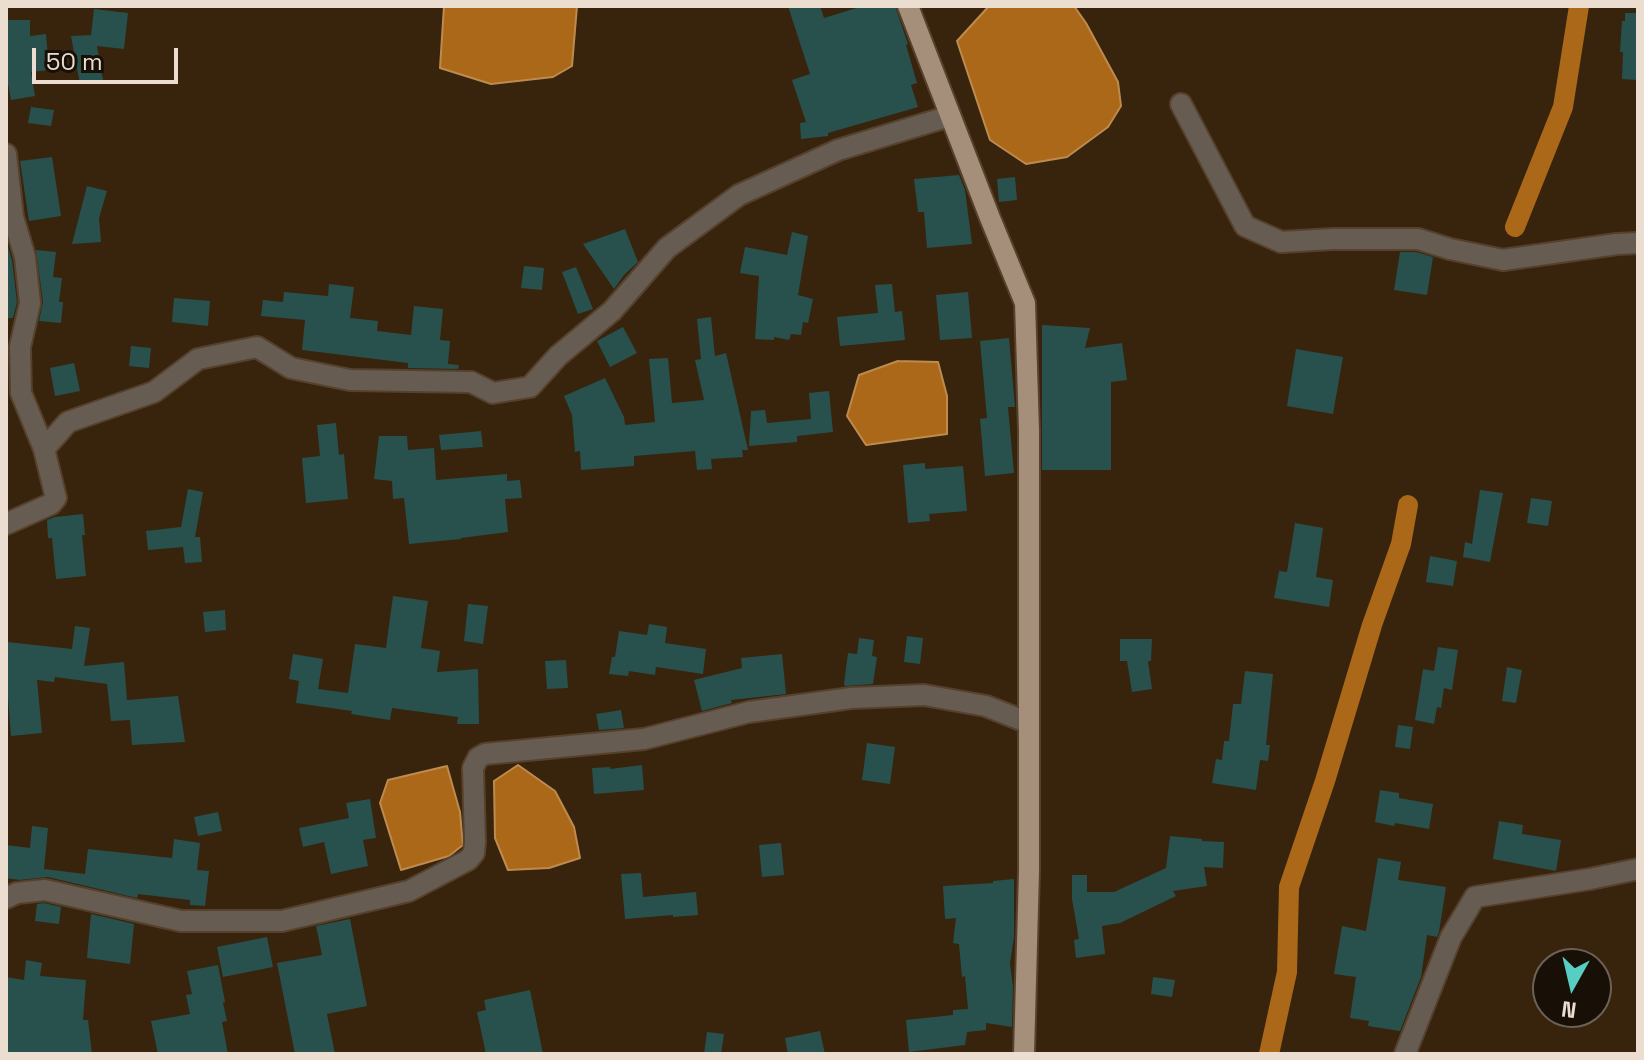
<!DOCTYPE html>
<style>
body{margin:0}
#map{position:relative;width:1644px;height:1060px;overflow:hidden;background:#38230d;font-family:"Space Grotesk",sans-serif}
canvas{display:block}
.frame{position:absolute;inset:0;border:8px solid #ebddd0;pointer-events:none}
.north{position:absolute;left:1532px;top:948px;width:80px;height:80px;box-sizing:border-box;background:#180f06;border:2px solid #6c6157;border-radius:50%;rotate:188deg;font-size:22px;font-weight:700;line-height:32px;text-align:center;color:#ebddd0}
.north::after{content:'';display:block;margin:auto;width:28px;height:36px;background:#57cec1;clip-path:polygon(50% 0,100% 100%,50% 72%,0 100%)}
.scale{position:absolute;left:32px;top:48px;width:146px;height:36px;box-sizing:border-box;border:4px solid #ebddd0;border-top:0;padding-left:10px;font-size:24px;line-height:28px;white-space:nowrap;color:#ebddd0;-webkit-text-stroke:6px #180f06;paint-order:stroke}
</style>
<div id="map">
<canvas width="1644" height="1060"></canvas>
<div class="frame"></div>
<div class="north">N</div>
<div class="scale">50 m</div>
</div>
<script>
const context = document.querySelector('canvas').getContext('2d');
context.lineJoin = 'round';
function paint(path, color) { context.fillStyle = color; context.fill(path, 'evenodd'); }
const toPath = rows => new Path2D(rows.map(r => 'M' + r).join(''));
function trace(path, color, width, dash) { context.strokeStyle = color; context.lineWidth = width; context.lineCap = dash ? 'butt' : 'round'; context.setLineDash(dash || []); context.stroke(path); }
const water = toPath([
 [444,6,577,6,572,66,553,77,491,84,440,68,444,6],
 [989,6,1074,6,1086,23,1118,82,1121,106,1108,127,1067,157,1026,164,990,140,957,41,989,6],
 [898,361,938,362,947,396,947,434,866,445,847,416,859,375,898,361],
 [518,765,555,791,574,827,580,858,549,868,508,870,495,838,494,781,518,765],
 [447,766,460,812,463,845,449,856,401,870,380,803,388,780,447,766]
]);
const canal = toPath([
 [1515,227,1563,107,1579,6],
 [1269,1054,1287,972,1289,887,1325,781,1372,625,1401,544,1408,505]
]);
const building = toPath([
 [788,6,820,6,824,18,863,6,895,6,908,44,906,45,917,83,911,85,918,107,828,133,828,136,801,139,800,123,806,122,792,80,810,74],
 [94,9,128,13,124,49,97,46,103,80,80,84,71,36,91,35],
 [1625,13,1638,13,1638,80,1622,79,1623,52,1620,52,1622,21,1625,21],
 [6,20,30,20,30,36,46,34,49,70,31,72,35,96,11,100,6,73],
 [31,107,54,110,51,126,28,123],
 [52,157,61,216,29,221,20,161],
 [959,175,965,190,972,244,927,248,924,212,918,212,914,179],
 [1015,177,1017,200,999,202,997,179],
 [87,186,107,191,99,218,101,242,72,244],
 [625,229,638,262,624,275,614,289,583,244],
 [792,232,808,236,798,295,813,299,808,323,803,322,801,335,791,334,789,340,774,337,774,340,755,339,759,276,740,273,745,247,787,255],
 [6,247,8,247,12,260,17,302,13,318,6,318],
 [36,250,56,252,53,277,62,278,59,302,63,302,61,323,39,321,43,302],
 [1400,252,1416,252,1433,257,1427,295,1394,290],
 [524,266,544,268,542,290,521,288],
 [576,267,593,309,578,314,562,272],
 [329,284,354,287,350,318,378,321,377,331,411,335,414,306,443,309,440,340,450,341,448,364,459,365,458,369,408,368,408,363,302,350,305,320,261,316,263,300,283,302,284,292,328,296],
 [892,284,895,312,902,311,905,340,840,346,837,317,878,313,875,285],
 [968,292,972,338,940,340,936,295],
 [174,298,210,301,208,326,172,322],
 [711,317,715,356,726,353,748,450,742,450,743,457,711,459,712,469,697,470,695,451,634,456,634,466,581,470,580,451,575,452,572,415,564,396,605,378,624,417,625,425,655,422,649,359,668,358,672,403,704,400,695,360,701,359,697,319],
 [1042,325,1090,328,1085,348,1122,343,1127,380,1111,382,1111,470,1042,470],
 [623,327,637,353,610,367,597,341],
 [1009,338,1015,407,1008,407,1014,473,985,476,980,419,987,418,980,341],
 [131,346,151,348,149,368,129,366],
 [1296,349,1343,357,1333,414,1287,406],
 [74,363,80,391,55,396,50,368],
 [829,391,833,432,797,436,797,442,749,446,751,411,765,410,767,423,811,419,809,393],
 [336,423,339,455,344,454,348,499,306,503,302,458,320,456,317,425],
 [481,431,483,447,441,450,439,435],
 [379,436,407,436,408,450,434,448,436,480,507,474,507,481,520,480,522,498,505,499,508,532,461,538,461,539,409,544,404,498,393,499,392,481,374,479],
 [925,463,925,469,963,466,967,511,929,514,930,521,908,523,903,465],
 [188,489,203,492,195,537,200,537,202,562,185,563,183,547,148,550,146,531,181,527],
 [1480,490,1503,493,1490,562,1463,557,1465,542,1472,544],
 [1531,498,1552,501,1548,526,1527,523],
 [83,514,85,535,82,535,86,576,56,579,52,538,48,538,47,520,55,517],
 [1295,523,1323,528,1316,577,1333,580,1329,607,1274,598,1279,571,1287,572],
 [1430,556,1457,561,1453,586,1426,582],
 [393,596,428,601,421,648,440,651,437,672,478,669,479,724,457,724,458,717,392,708,390,720,351,714,352,711,296,703,299,681,289,679,293,654,323,659,318,689,348,693,355,644,386,648],
 [468,604,488,606,483,644,464,641],
 [225,610,226,630,205,632,203,612],
 [649,624,667,627,665,643,706,649,703,674,656,667,655,675,629,671,628,676,609,674,612,657,615,657,619,631,647,635],
 [75,626,90,628,84,666,124,662,127,700,178,696,185,742,132,745,130,720,111,721,107,684,55,677,54,682,37,680,42,733,11,736,8,697,6,697,7,642,72,649],
 [907,636,923,638,920,664,904,662],
 [859,638,874,640,872,656,877,657,873,684,845,686,844,684,848,653,857,654],
 [1120,639,1152,639,1151,661,1148,661,1152,689,1132,692,1127,661,1120,661],
 [1438,647,1458,650,1452,690,1444,688,1441,708,1437,707,1434,724,1415,720,1423,669,1434,671],
 [782,654,786,694,731,700,732,703,702,711,694,680,742,668,741,658],
 [566,660,568,688,547,689,545,661],
 [1507,667,1522,670,1516,703,1502,701],
 [1245,671,1273,674,1266,745,1270,745,1268,761,1260,760,1256,790,1212,783,1216,759,1222,760,1224,741,1229,741,1233,704,1241,704],
 [621,710,624,728,599,730,596,714],
 [1398,725,1413,727,1410,749,1395,747],
 [867,743,895,747,890,784,862,780],
 [642,765,644,790,594,794,592,768,610,767,610,769],
 [1380,790,1399,793,1399,798,1433,804,1429,829,1395,823,1394,826,1375,822],
 [370,799,376,838,363,840,368,866,331,874,324,842,303,847,299,828,349,818,346,803],
 [218,812,222,831,198,836,194,817],
 [1499,821,1523,825,1522,834,1561,840,1556,871,1493,859],
 [32,826,48,828,44,869,85,874,88,849,172,858,174,839,200,843,197,870,209,871,205,906,190,905,190,900,138,894,137,898,48,877,19,880,6,878,6,845,30,848],
 [1170,836,1202,839,1202,841,1224,842,1223,868,1204,867,1207,886,1173,891,1176,896,1120,923,1102,926,1105,954,1076,958,1074,940,1079,939,1072,899,1072,875,1087,875,1087,892,1114,892,1166,868],
 [781,843,784,875,762,877,759,845],
 [1378,858,1401,862,1398,880,1446,887,1439,932,1437,937,1427,935,1421,977,1400,1031,1368,1026,1369,1021,1350,1018,1356,977,1334,974,1342,926,1366,931],
 [641,873,643,897,696,892,698,915,673,917,673,915,625,919,621,874],
 [1014,879,1014,937,1010,963,1013,987,1012,1027,986,1023,986,1030,967,1032,965,1045,909,1052,906,1020,953,1015,953,1010,968,1009,965,976,962,977,959,944,953,943,956,918,945,919,943,886,993,883,993,881],
 [44,903,61,907,59,924,35,921,37,904],
 [91,914,134,924,130,964,87,958],
 [350,919,367,1006,327,1014,335,1054,295,1054,277,963,322,955,316,926],
 [267,937,273,967,223,977,217,947],
 [26,960,42,963,40,976,86,980,83,1020,88,1020,92,1054,6,1054,6,977,24,980],
 [218,965,225,1002,223,1003,227,1021,222,1022,228,1054,158,1054,151,1021,190,1014,186,995,192,994,187,971],
 [1153,977,1175,980,1172,997,1151,994],
 [530,990,543,1054,486,1054,477,1012,486,1010,484,1000],
 [820,1031,825,1054,788,1054,785,1038],
 [707,1032,724,1034,721,1054,704,1054]
]);
const minor = toPath([
 [1181,104,1245,226,1281,242,1333,239,1418,239,1450,249,1503,260,1617,244,1638,243],
 [6,154,13,217,25,257,30,303,20,347,21,393,44,449],
 [6,524,51,504,56,498,44,449,68,422,154,392,198,359,257,347,291,368,350,380,471,382,493,393,530,387,558,356,612,311,667,248,739,195,838,150,950,116],
 [6,898,17,893,45,890,181,921,282,921,409,891,468,860,474,853,475,842,473,768,478,758,485,754,644,739,749,712,851,698,924,695,986,706,1029,723],
 [1405,1054,1451,937,1475,897,1590,879,1638,869]
]);
const major = toPath([
 [908,6,990,218,1025,303,1029,431,1029,871,1024,1054]
]);
paint(water, '#aa6818');
trace(water, '#be8b4f', 2);
trace(canal, '#aa6818', 20);
paint(building, '#28514d');
trace(minor, '#55412c', 24);
trace(major, '#55412c', 24);
trace(minor, '#675c52', 20);
trace(major, '#a58f7b', 20);
</script>
